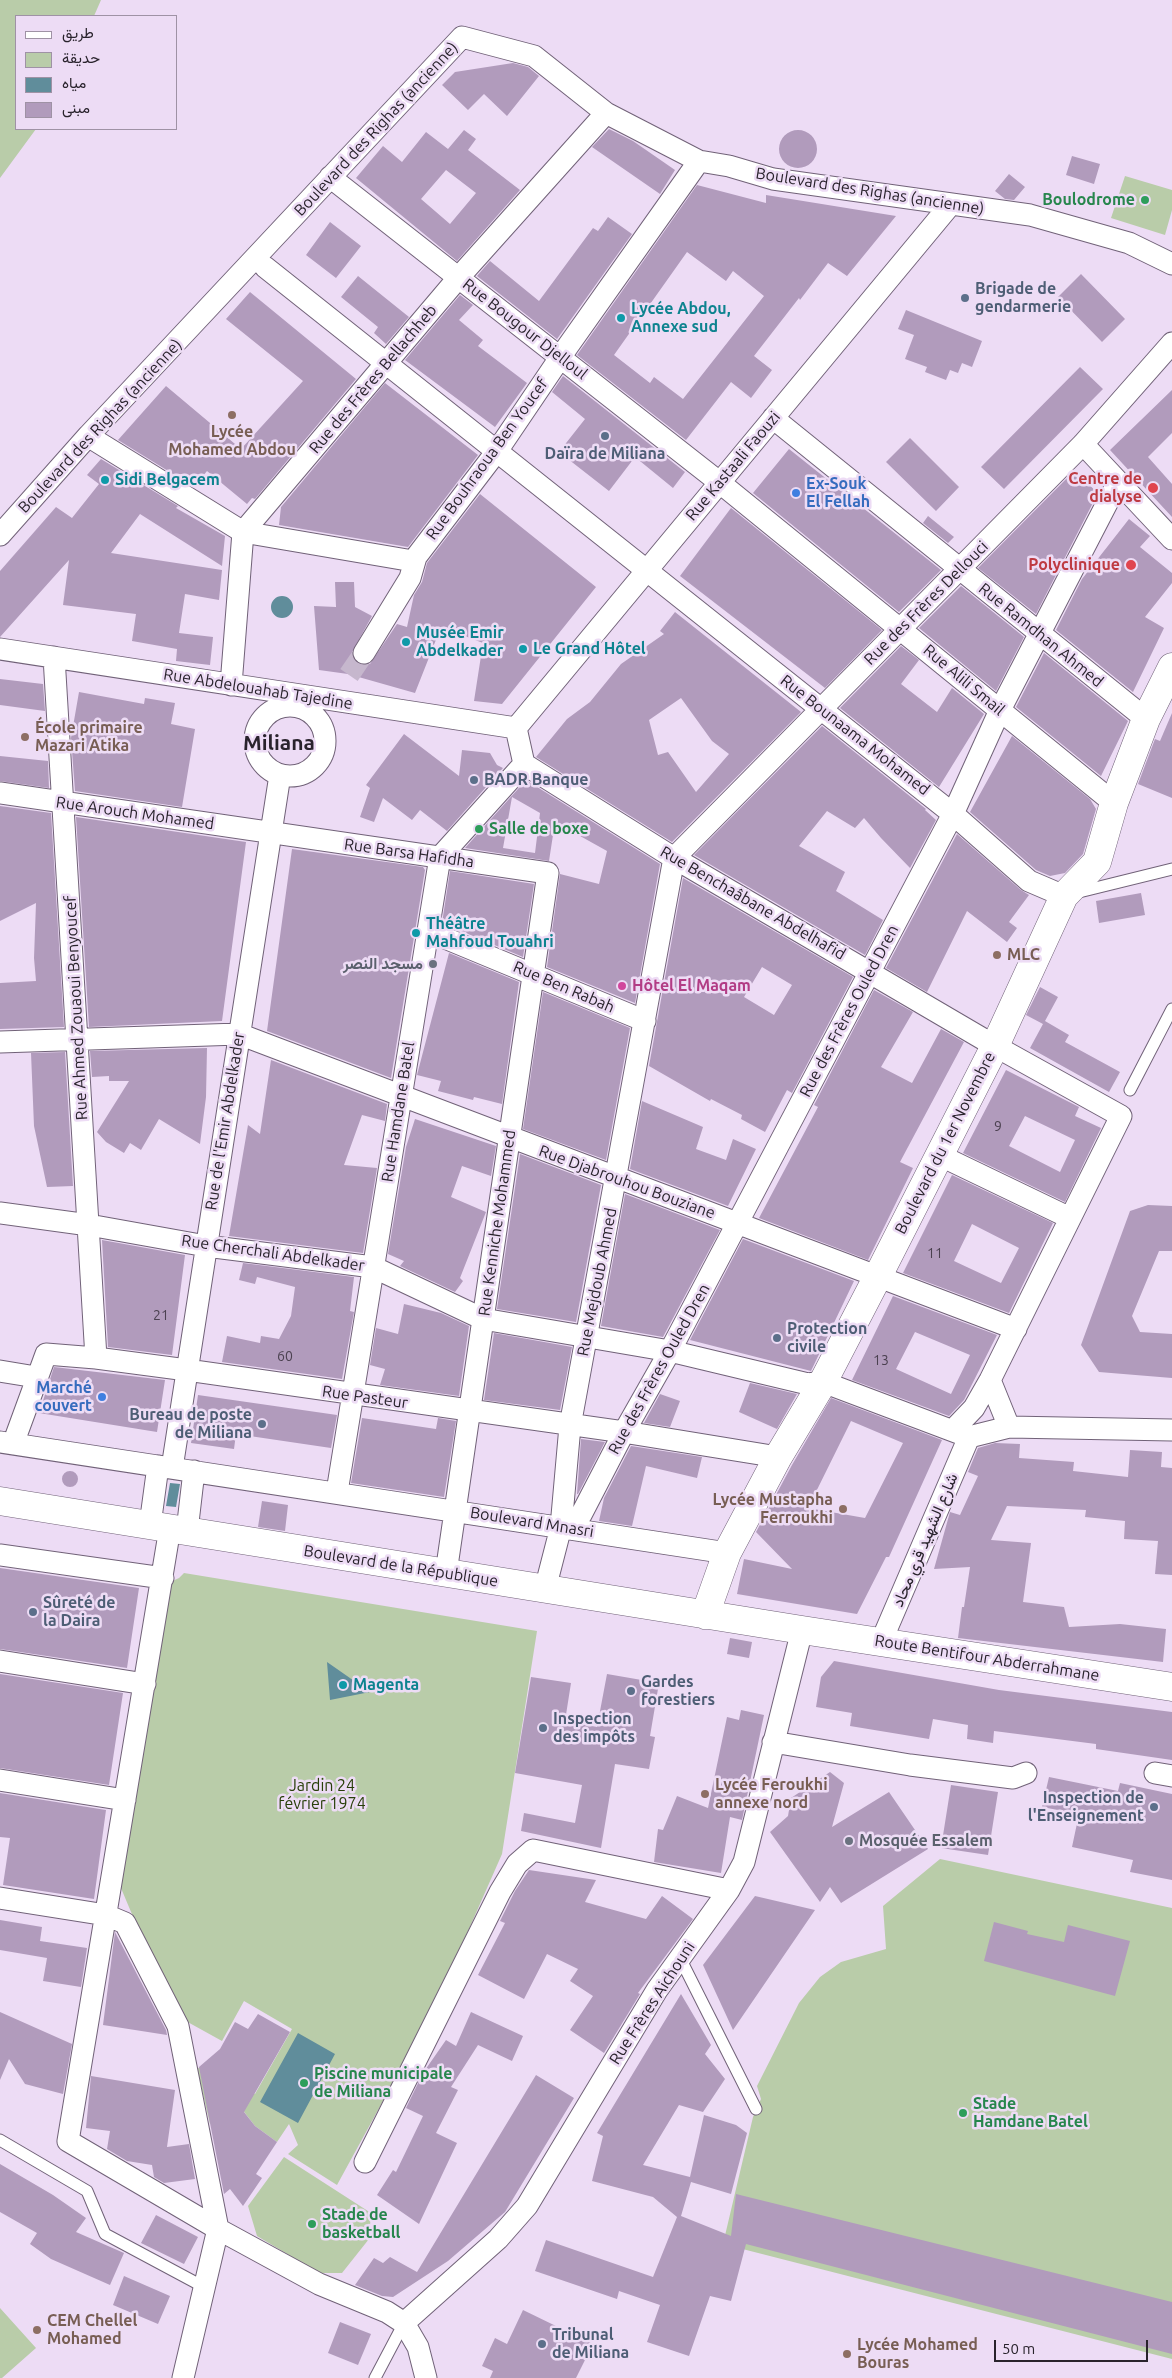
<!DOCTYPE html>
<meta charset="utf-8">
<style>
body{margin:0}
#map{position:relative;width:1172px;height:2378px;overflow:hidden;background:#eddcf5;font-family:Ubuntu,Vazirmatn,sans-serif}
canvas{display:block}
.legend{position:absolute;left:15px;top:15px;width:162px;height:115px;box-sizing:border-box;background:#eddcf5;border:1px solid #9f92a5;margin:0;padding:6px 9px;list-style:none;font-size:15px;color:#29232c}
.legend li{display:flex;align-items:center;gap:10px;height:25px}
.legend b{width:25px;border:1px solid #9f92a5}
.scale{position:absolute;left:994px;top:2340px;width:154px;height:22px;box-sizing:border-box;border:2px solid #29232c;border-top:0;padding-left:6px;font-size:15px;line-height:18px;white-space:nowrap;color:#29232c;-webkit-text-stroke:4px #eddcf5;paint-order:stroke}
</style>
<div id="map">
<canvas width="1172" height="2378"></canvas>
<ul class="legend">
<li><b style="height:6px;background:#fff"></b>طريق</li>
<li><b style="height:14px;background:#b9cca9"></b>حديقة</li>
<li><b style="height:14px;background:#608d9b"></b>مياه</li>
<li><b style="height:14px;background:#b19bbc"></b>مبنى</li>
</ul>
<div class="scale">50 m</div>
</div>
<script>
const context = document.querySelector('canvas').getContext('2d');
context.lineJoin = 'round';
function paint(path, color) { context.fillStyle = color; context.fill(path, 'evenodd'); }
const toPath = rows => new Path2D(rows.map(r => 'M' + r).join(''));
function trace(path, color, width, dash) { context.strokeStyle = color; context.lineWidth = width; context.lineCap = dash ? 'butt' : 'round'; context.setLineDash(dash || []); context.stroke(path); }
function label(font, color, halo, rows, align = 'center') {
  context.font = font + ' Ubuntu,Vazirmatn,sans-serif'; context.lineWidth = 5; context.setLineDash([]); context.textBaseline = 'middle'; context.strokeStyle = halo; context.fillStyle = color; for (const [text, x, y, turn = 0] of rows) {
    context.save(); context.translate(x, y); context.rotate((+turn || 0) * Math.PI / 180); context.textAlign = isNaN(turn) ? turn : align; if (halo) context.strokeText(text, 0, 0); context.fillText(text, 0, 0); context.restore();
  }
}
const green = toPath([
 [0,0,101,0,94,16,16,16,16,129,36,129,0,178],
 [1125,176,1172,190,1172,210,1165,235,1111,218],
 [184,1573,537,1631,502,1854,435,2006,337,2185,288,2154,298,2145,289,2124,277,2142,255,2126,238,2104,210,2124,197,2069,216,2056,226,2077,255,2094,292,2029,244,2001,222,2041,184,2020,134,1919,118,1881,166,1584,179,1578],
 [940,1859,1172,1908,1172,2359,723,2244,753,2117,761,2099,757,2086,799,2003,820,1977,841,1962,886,1949,883,1906],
 [284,2157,371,2213,369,2239,342,2273,319,2273,257,2236,248,2206],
 [0,2308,36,2348,2,2378,0,2378]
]);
const water = toPath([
 '271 607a11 11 0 1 1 22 0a11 11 0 1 1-22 0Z',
 [170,1483,180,1484,176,1507,166,1506],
 [327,1662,370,1692,330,1700],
 [298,2033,335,2054,298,2123,260,2102]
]);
const building = toPath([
 [513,63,528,67,539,76,507,116,484,94,468,110,442,85,455,72],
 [609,129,633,141,675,170,660,194,592,147],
 [464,130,476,139,468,150,520,190,457,261,356,178,383,146,402,162,426,132,448,149],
 [446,170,476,193,450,224,421,199],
 '779 149a19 19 0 1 1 38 0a19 19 0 1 1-38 0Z',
 [1072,156,1100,164,1094,184,1066,175],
 [1009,174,1025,187,1014,200,1005,199,995,191],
 [697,185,766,203,766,195,896,216,847,276,828,263,800,300,799,298,754,356,772,370,751,398,731,382,686,440,577,355],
 [687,252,726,281,733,271,764,296,683,399,654,377,650,383,614,355],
 [608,217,632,234,557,339,477,276,490,261,539,301,593,228,598,231],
 [330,222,361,246,336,278,306,255],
 [1081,274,1125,319,1102,342,1058,297],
 [358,276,409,317,386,344,374,333,378,327,341,297],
 [250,292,356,379,255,499,252,498,247,504,207,471,194,487,118,440,166,386,241,449,303,381,226,319],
 [460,295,473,305,459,320,483,340,478,346,527,383,495,427,405,360],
 [906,310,982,341,972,367,962,363,958,373,950,370,946,380,925,372,927,367,905,359,914,335,898,329],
 [1080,367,1103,389,1004,489,981,467],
 [563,376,685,472,673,488,635,457,609,491,559,452,585,419,552,392],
 [385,383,478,455,408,547,279,525,281,507],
 [1172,390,1172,433,1148,457,1172,484,1172,517,1110,450],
 [910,438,959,487,936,511,886,462],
 [789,449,941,570,899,612,753,493],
 [101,459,178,506,176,508,225,536,222,566,140,514,111,553,222,570,219,600,185,594,179,633,213,637,210,665,176,661,177,649,132,641,136,614,63,605,69,560,0,637,0,571,56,507,72,518,99,484,87,475],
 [1074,471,1098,493,1036,614,978,568],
 [480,494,596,587,502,704,474,701,483,643,441,627,415,693,348,674,319,670,314,606,336,607,335,582,354,582,355,607,372,616,352,652,357,663,370,664,397,624,407,627,414,595,422,582,427,563],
 [731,508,882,630,825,688,680,576],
 [928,516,954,537,948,543,923,523],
 [1129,519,1150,536,1140,547,1172,573,1172,583,1145,617,1164,628,1133,692,1056,630,1082,579],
 [961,586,1024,637,996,691,919,628],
 [675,612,801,712,672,842,536,757,567,719,590,702,621,664,664,634,660,631],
 [681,698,712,741,729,754,696,792,668,752,658,755,649,720],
 [901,646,919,660,901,684,937,712,952,688,984,714,939,787,840,708],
 [1044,653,1128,721,1101,776,1016,707],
 [0,679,43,684,45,711,0,705],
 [79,692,144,704,145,698,175,703,171,724,195,729,182,807,75,791,71,738],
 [1172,713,1172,798,1138,784,1155,739,1160,741],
 [822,726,926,809,925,810,936,820,910,868,881,838,864,818,855,828,827,811,799,846,845,872,836,891,883,920,865,955,694,855],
 [404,734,459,776,462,750,490,753,497,765,503,768,447,831,420,810,412,820,383,798,374,822,360,817,370,788,366,785],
 [1012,736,1090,799,1096,809,1083,854,1065,873,1050,876,1036,870,970,812],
 [0,756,48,761,49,788,0,781],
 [526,780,660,864,635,1003,547,967,560,874,599,884,607,851,555,822,549,861,465,848],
 [512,797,540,813,535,853,503,848],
 [0,806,51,813,64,1027,0,1029,0,983,36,981,34,958,36,903,0,921],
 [76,817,246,842,222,1021,89,1027],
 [957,834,1021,890,1029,895,1009,922,1017,928,1007,942,967,911,927,992,886,968],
 [292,849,423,867,425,870,391,1078,267,1031],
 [450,871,534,884,523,957,442,923],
 [683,878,853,977,792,1093,787,1090,765,1132,741,1119,742,1115,711,1099,710,1101,649,1066],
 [762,967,792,985,774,1015,744,997],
 [1141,893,1145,915,1099,923,1096,901],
 [449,953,519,982,502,1104,474,1097,473,1100,438,1091,441,1081,417,1075],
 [1040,987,1058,997,1045,1021,1069,1035,1065,1042,1120,1072,1109,1092,1030,1048,1043,1024,1026,1015],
 [874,990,913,1012,881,1067,912,1083,941,1029,964,1042,900,1162,913,1168,868,1260,759,1218,818,1107,814,1105],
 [543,992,630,1028,606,1160,523,1129],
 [207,1048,206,1097,200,1144,159,1119,141,1150,130,1143,124,1153,106,1142,97,1132,129,1081,109,1081,109,1076,92,1077,90,1051],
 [65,1052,73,1186,47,1187,34,1126,31,1053],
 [271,1060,387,1104,385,1121,362,1115,344,1165,377,1168,363,1253,229,1236,248,1125,260,1134],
 [1006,1070,1079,1107,1075,1116,1101,1128,1065,1202,963,1153],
 [1025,1116,1075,1140,1060,1172,1009,1146],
 [642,1101,703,1127,696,1149,726,1160,733,1139,756,1149,728,1206,630,1169],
 [415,1119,496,1146,491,1176,462,1166,451,1197,486,1212,460,1278,463,1281,455,1292,400,1266,404,1261,388,1254,406,1147],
 [520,1154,601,1185,576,1322,497,1309],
 [952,1175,1053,1223,1009,1313,903,1273],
 [972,1224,1019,1248,1001,1283,954,1261],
 [625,1194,720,1230,663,1337,601,1326],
 [1148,1205,1172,1206,1172,1251,1159,1251,1132,1316,1140,1332,1172,1334,1172,1378,1099,1372,1081,1345,1130,1211],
 [743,1239,854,1281,811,1371,690,1340],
 [102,1240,185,1255,172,1355,108,1347],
 [243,1263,354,1277,350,1311,354,1312,342,1379,222,1362,227,1336,260,1343,261,1336,279,1339,291,1316,295,1287,257,1277,255,1284,239,1280],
 [893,1296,997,1335,964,1400,949,1416,852,1380],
 [915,1332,970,1355,951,1394,896,1369],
 [404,1304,441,1313,469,1326,459,1396,380,1385,385,1369,370,1365,376,1328,398,1334],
 [494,1333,572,1347,560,1410,484,1400],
 [54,1367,165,1380,157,1432,39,1413],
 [750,1383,797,1394,777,1429,739,1412],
 [660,1394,680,1401,670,1427,644,1423],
 [198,1395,337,1415,331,1448,236,1434,234,1449,191,1443],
 [831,1398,942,1440,889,1557,886,1557,857,1614,737,1594,744,1559,792,1569,756,1532,792,1465],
 [851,1421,903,1443,865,1518,808,1508],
 [362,1418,436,1429,438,1418,456,1421,444,1497,351,1483],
 [581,1439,605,1442,578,1494,577,1494],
 [995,1443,1020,1444,1019,1458,1074,1462,1073,1471,1128,1477,1130,1450,1162,1452,1161,1467,1172,1468,1172,1575,1155,1574,1158,1541,1124,1539,1125,1521,1085,1517,1086,1510,1007,1506,991,1540,1031,1543,1023,1602,1064,1607,1069,1627,1120,1624,1166,1629,1163,1662,958,1638,962,1607,964,1607,970,1567,934,1569,950,1512,960,1515,978,1476,968,1472,978,1448],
 [631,1446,702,1457,697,1478,646,1466,632,1526,599,1521,604,1498],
 '62 1479a8 8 0 1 1 16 0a8 8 0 1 1-16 0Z',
 [262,1501,288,1505,285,1531,258,1527],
 [0,1568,139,1588,127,1668,0,1649],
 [730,1638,752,1642,749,1658,727,1654],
 [834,1661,999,1690,1172,1712,1172,1760,1096,1749,1096,1744,994,1731,993,1743,967,1739,968,1725,933,1719,929,1739,850,1726,852,1713,816,1707,821,1677],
 [0,1674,123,1693,109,1785,0,1768],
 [607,1674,659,1683,650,1736,655,1737,649,1769,615,1764,601,1848,521,1831,524,1813,575,1823,582,1785,515,1773,531,1677,571,1683,565,1721,597,1727],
 [741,1710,764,1715,742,1820,730,1817,721,1873,654,1862,658,1829,663,1830,677,1796,708,1808,727,1717,739,1720],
 [830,1772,844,1783,832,1827,889,1792,928,1849,841,1903,830,1887,820,1902,770,1832,788,1816,791,1798],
 [1049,1777,1118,1791,1120,1783,1172,1794,1172,1880,1130,1872,1133,1860,1072,1847,1079,1814,1042,1807],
 [951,1785,998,1792,988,1855,941,1848],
 [0,1793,106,1810,94,1899,3,1885,10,1838,0,1837],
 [529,1870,596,1880,585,1902,646,1919,662,1896,693,1919,638,1993,640,1994,604,2053,570,2030,593,1996,570,1981,578,1969,547,1954,524,1999,478,1975,505,1923,500,1921,515,1891],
 [755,1896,815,1910,733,2030,703,1965],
 [0,1920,42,1927,40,1941,87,1948,81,1987,43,1981,47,1958,0,1950],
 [994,1922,1028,1931,1027,1934,1064,1942,1068,1925,1130,1941,1115,1996,984,1961],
 [115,1932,166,2030,167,2035,103,2025],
 [681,1994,711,2045,705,2054,725,2079,703,2112,679,2105,643,2165,690,2177,704,2115,736,2125,747,2133,731,2194,691,2182,681,2216,731,2236,736,2194,1172,2302,1172,2354,746,2244,731,2301,710,2296,689,2356,647,2342,660,2305,619,2291,617,2299,535,2271,546,2240,653,2277,677,2217,653,2197,592,2181,603,2136,597,2133],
 [0,2012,72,2044,63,2094,25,2084,9,2059,0,2080],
 [471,2012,523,2036,512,2061,478,2045,451,2087,458,2090,436,2133,457,2143,419,2224,377,2195,393,2170,396,2172,423,2116,406,2108,423,2073,446,2040,456,2046],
 [258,2014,290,2032,244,2112,255,2126,277,2142,256,2174,262,2178,243,2206,230,2189,224,2194,199,2067,220,2049,235,2022,248,2029],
 [536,2075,574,2098,505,2212,448,2261,393,2297,382,2296,355,2285,374,2258,383,2263,390,2257,417,2272],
 [91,2076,175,2090,167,2147,189,2144,195,2179,164,2183,154,2177,152,2165,127,2161,107,2149,110,2131,86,2128],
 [0,2164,53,2195,86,2218,76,2232,124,2253,110,2285,51,2259,30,2244,37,2233,0,2212],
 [156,2215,198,2237,184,2264,141,2243],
 [124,2276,170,2296,158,2324,113,2305],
 [523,2310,593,2344,576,2378,490,2378,493,2371,482,2366,495,2338,507,2344],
 [340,2322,371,2334,358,2365,328,2353]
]);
const streetTunnel = toPath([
 [349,675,364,653]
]);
const lane = toPath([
 [1075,893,1172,869],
 [1130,1090,1172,1009],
 [680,1958,756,2109],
 [0,2140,87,2191,105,2234,204,2287],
 [375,2378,404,2323]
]);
const street = toPath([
 [330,177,719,482,1114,803],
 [265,267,953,814,1029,881,1064,896],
 [773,418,1146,719],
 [88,436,243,532,413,561,497,451,568,346,699,161],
 [1083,444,1172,539],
 [0,535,88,436,462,37,534,56,606,113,699,161,729,166,773,179,1030,215,1129,243,1172,264],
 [0,649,516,728],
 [364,653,410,578,416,557],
 [54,657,96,1358],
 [231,685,243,532,459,277,606,113],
 '255 741a35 35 0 1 1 70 0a35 35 0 1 1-70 0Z',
 [516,728,524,764,674,858,995,1046,1121,1116,990,1380,974,1408,953,1430],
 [516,728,951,204],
 [0,793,548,873,446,1573],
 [428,931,645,1021],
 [0,1042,239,1034,1016,1329],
 [939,1155,1070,1218],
 [0,1213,89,1225,206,1246,373,1267,483,1319,670,1351,808,1384,823,1382,969,1437],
 [0,1371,36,1377],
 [990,1380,1009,1427],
 [969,1437,1009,1427,1172,1430],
 [0,1442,727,1553],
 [13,1444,46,1354,96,1358,187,1370,624,1432,778,1457],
 [172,1468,280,775],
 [337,1492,440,857,524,764],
 [150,1525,158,1466],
 [561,1527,581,1515,624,1432,670,1351,953,814,1000,710,1118,482],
 [170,1528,68,2141,218,2229,319,2284,387,2312,404,2323,418,2347,426,2378],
 [187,1531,194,1471],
 [0,1555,163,1578],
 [545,1589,561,1527,570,1426,674,858,1083,444,1172,343],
 [881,1642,969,1437],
 [0,1661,145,1684],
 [773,1742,910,1765,1013,1778,1026,1773],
 [1155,1773,1172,1776],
 [0,1780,125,1800],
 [0,1898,106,1915,125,1923,178,2026,218,2229,183,2378],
 [365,2162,500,1892,517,1864,533,1850,729,1890],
 [404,2323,498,2239,527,2206,657,1990,729,1890,744,1862,802,1630]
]);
const secondary = toPath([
 [0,1501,802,1630,1172,1687],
 [705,1615,727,1553,778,1457,823,1382,877,1278,995,1046,1064,896,1097,862,1114,803,1146,719,1172,667]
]);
const markers = [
 [1145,200,5,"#2e9e5b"],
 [965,298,5,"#5c6f8a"],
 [621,318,5,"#0f9aa8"],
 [232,415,5,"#8d6e63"],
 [605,436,5,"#5c6f8a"],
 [105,480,5,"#0f9aa8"],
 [1153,488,6,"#e0444e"],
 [796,493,5,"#3f7fe0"],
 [1131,565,6,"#e0444e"],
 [406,642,5,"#0f9aa8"],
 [523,649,5,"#0f9aa8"],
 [25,737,5,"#8d6e63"],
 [474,780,5,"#5c6f8a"],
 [479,829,5,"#2e9e5b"],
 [416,933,5,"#0f9aa8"],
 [997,955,5,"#8d6e63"],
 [433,964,5,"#6b7280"],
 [622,986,5,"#d1479c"],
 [777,1338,5,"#5c6f8a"],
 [102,1397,5,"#3f7fe0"],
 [262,1424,5,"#5c6f8a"],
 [843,1509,5,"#8d6e63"],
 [33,1612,5,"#5c6f8a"],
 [343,1685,5,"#0f9aa8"],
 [631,1691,5,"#5c6f8a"],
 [543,1728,5,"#5c6f8a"],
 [705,1794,5,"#8d6e63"],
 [1154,1807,5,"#5c6f8a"],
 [849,1841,5,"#6b7280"],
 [304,2083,5,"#2e9e5b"],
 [963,2113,5,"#2e9e5b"],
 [312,2224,5,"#2e9e5b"],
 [37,2330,5,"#8d6e63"],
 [542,2344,5,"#5c6f8a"],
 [847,2354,5,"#8d6e63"]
];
const numberNames = [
 ["9",998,1126],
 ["11",935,1253],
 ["21",161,1315],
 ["60",285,1356],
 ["13",881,1360]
];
const streetNames = [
 ["Boulevard des Righas (ancienne)",376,129,-47],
 ["Boulevard des Righas (ancienne)",870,191,9],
 ["Rue Bougour Djelloul",525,329,38],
 ["Rue des Frères Bellachheb",373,379,-50],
 ["Boulevard des Righas (ancienne)",100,426,-47],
 ["Rue Bouhraoua Ben Youcef",487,459,-54],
 ["Rue Kastaali Faouzi",733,466,-50],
 ["Rue des Frères Dellouci",926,603,-45],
 ["Rue Ramdhan Ahmed",1041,635,39],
 ["Rue Alili Smail",964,680,40],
 ["Rue Abdelouahab Tajedine",258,689,9],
 ["Rue Bounaama Mohamed",855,735,38],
 ["Rue Arouch Mohamed",135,813,8],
 ["Rue Barsa Hafidha",409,853,8],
 ["Rue Benchaâbane Abdelhafid",753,903,30],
 ["Rue Ben Rabah",564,987,23],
 ["Rue Ahmed Zouaoui Benyoucef",76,1008,-93],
 ["Rue des Frères Ouled Dren",849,1011,-62],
 ["Rue Hamdane Batel",398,1112,-81],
 ["Rue de l'Emir Abdelkader",225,1121,-81],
 ["Boulevard du 1er Novembre",945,1143,-63],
 ["Rue Djabrouhou Bouziane",627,1182,20],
 ["Rue Kenniche Mohammed",497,1223,-82],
 ["Rue Cherchali Abdelkader",273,1253,8],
 ["Rue Mejdoub Ahmed",597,1282,-79],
 ["Rue des Frères Ouled Dren",659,1369,-61],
 ["Rue Pasteur",365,1397,8],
 ["Boulevard Mnasri",532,1522,9],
 ["شارع الشهيد قري محاد",925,1540,-67],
 ["Boulevard de la République",401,1566,9],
 ["Route Bentifour Abderrahmane",987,1658,9],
 ["Rue Frères Aichouni",652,2003,-57]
];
const leisureNames = [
 ["Boulodrome",1135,200,"right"],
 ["Salle de boxe",489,829],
 ["Piscine municipale",314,2074],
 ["de Miliana",314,2092],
 ["Stade",973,2104],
 ["Hamdane Batel",973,2122],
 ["Stade de",322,2215],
 ["basketball",322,2233]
];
const serviceNames = [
 ["Brigade de",975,289],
 ["gendarmerie",975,307],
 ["Daïra de Miliana",605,454,"center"],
 ["BADR Banque",484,780],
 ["Protection",787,1329],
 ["civile",787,1347],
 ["Bureau de poste",252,1415,"right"],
 ["de Miliana",252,1433,"right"],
 ["Sûreté de",43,1603],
 ["la Daira",43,1621],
 ["Gardes",641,1682],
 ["forestiers",641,1700],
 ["Inspection",553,1719],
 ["des impôts",553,1737],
 ["Inspection de",1144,1798,"right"],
 ["l'Enseignement",1144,1816,"right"],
 ["Tribunal",552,2335],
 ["de Miliana",552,2353]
];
const cultureNames = [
 ["Lycée Abdou,",631,309],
 ["Annexe sud",631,327],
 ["Sidi Belgacem",115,480],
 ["Musée Emir",416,633],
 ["Abdelkader",416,651],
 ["Le Grand Hôtel",533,649],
 ["Théâtre",426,924],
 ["Mahfoud Touahri",426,942],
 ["Magenta",353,1685]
];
const educationNames = [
 ["Lycée",232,432,"center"],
 ["Mohamed Abdou",232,450,"center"],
 ["École primaire",35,728],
 ["Mazari Atika",35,746],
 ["MLC",1007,955],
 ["Lycée Mustapha",833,1500,"right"],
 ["Ferroukhi",833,1518,"right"],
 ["Lycée Feroukhi",715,1785],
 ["annexe nord",715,1803],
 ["CEM Chellel",47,2321],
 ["Mohamed",47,2339],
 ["Lycée Mohamed",857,2345],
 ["Bouras",857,2363]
];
const healthNames = [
 ["Centre de",1142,479],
 ["dialyse",1142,497],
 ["Polyclinique",1120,565]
];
const shopNames = [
 ["Ex-Souk",806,484],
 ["El Fellah",806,502],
 ["Marché",92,1388,"right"],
 ["couvert",92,1406,"right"]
];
const worshipNames = [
 ["مسجد النصر",423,964],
 ["Mosquée Essalem",859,1841,"left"]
];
const hotelNames = [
 ["Hôtel El Maqam",632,986]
];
const parkNames = [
 ["Jardin 24",322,1786],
 ["février 1974",322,1804]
];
const districtNames = [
 ["Miliana",279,743]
];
paint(green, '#b9cca9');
paint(water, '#608d9b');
paint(building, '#b19bbc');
trace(streetTunnel, '#c6b7cd', 21, [21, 11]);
trace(lane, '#716278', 13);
trace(street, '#716278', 23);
trace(secondary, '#716278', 29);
trace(lane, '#fff', 11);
trace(street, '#fff', 21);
trace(secondary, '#fff', 28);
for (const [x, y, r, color] of markers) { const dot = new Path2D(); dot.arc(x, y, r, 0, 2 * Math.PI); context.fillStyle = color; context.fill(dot); trace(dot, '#eddcf5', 2); }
label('14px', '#4b4150', null, numberNames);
label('16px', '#29232c', '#eddcf5', streetNames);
label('bold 16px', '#27864d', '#eddcf5', leisureNames, 'left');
label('bold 16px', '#4e5e75', '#eddcf5', serviceNames, 'left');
label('bold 16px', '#0d838f', '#eddcf5', cultureNames, 'left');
label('bold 16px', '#785e54', '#eddcf5', educationNames, 'left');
label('bold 16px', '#be3a42', '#eddcf5', healthNames, 'right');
label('bold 16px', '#366cbe', '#eddcf5', shopNames, 'left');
label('bold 16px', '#5b616d', '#eddcf5', worshipNames, 'right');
label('bold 16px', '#b23c85', '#eddcf5', hotelNames, 'left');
label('16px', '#283f09', '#eddcf5', parkNames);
label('bold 21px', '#29232c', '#eddcf5', districtNames);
</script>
